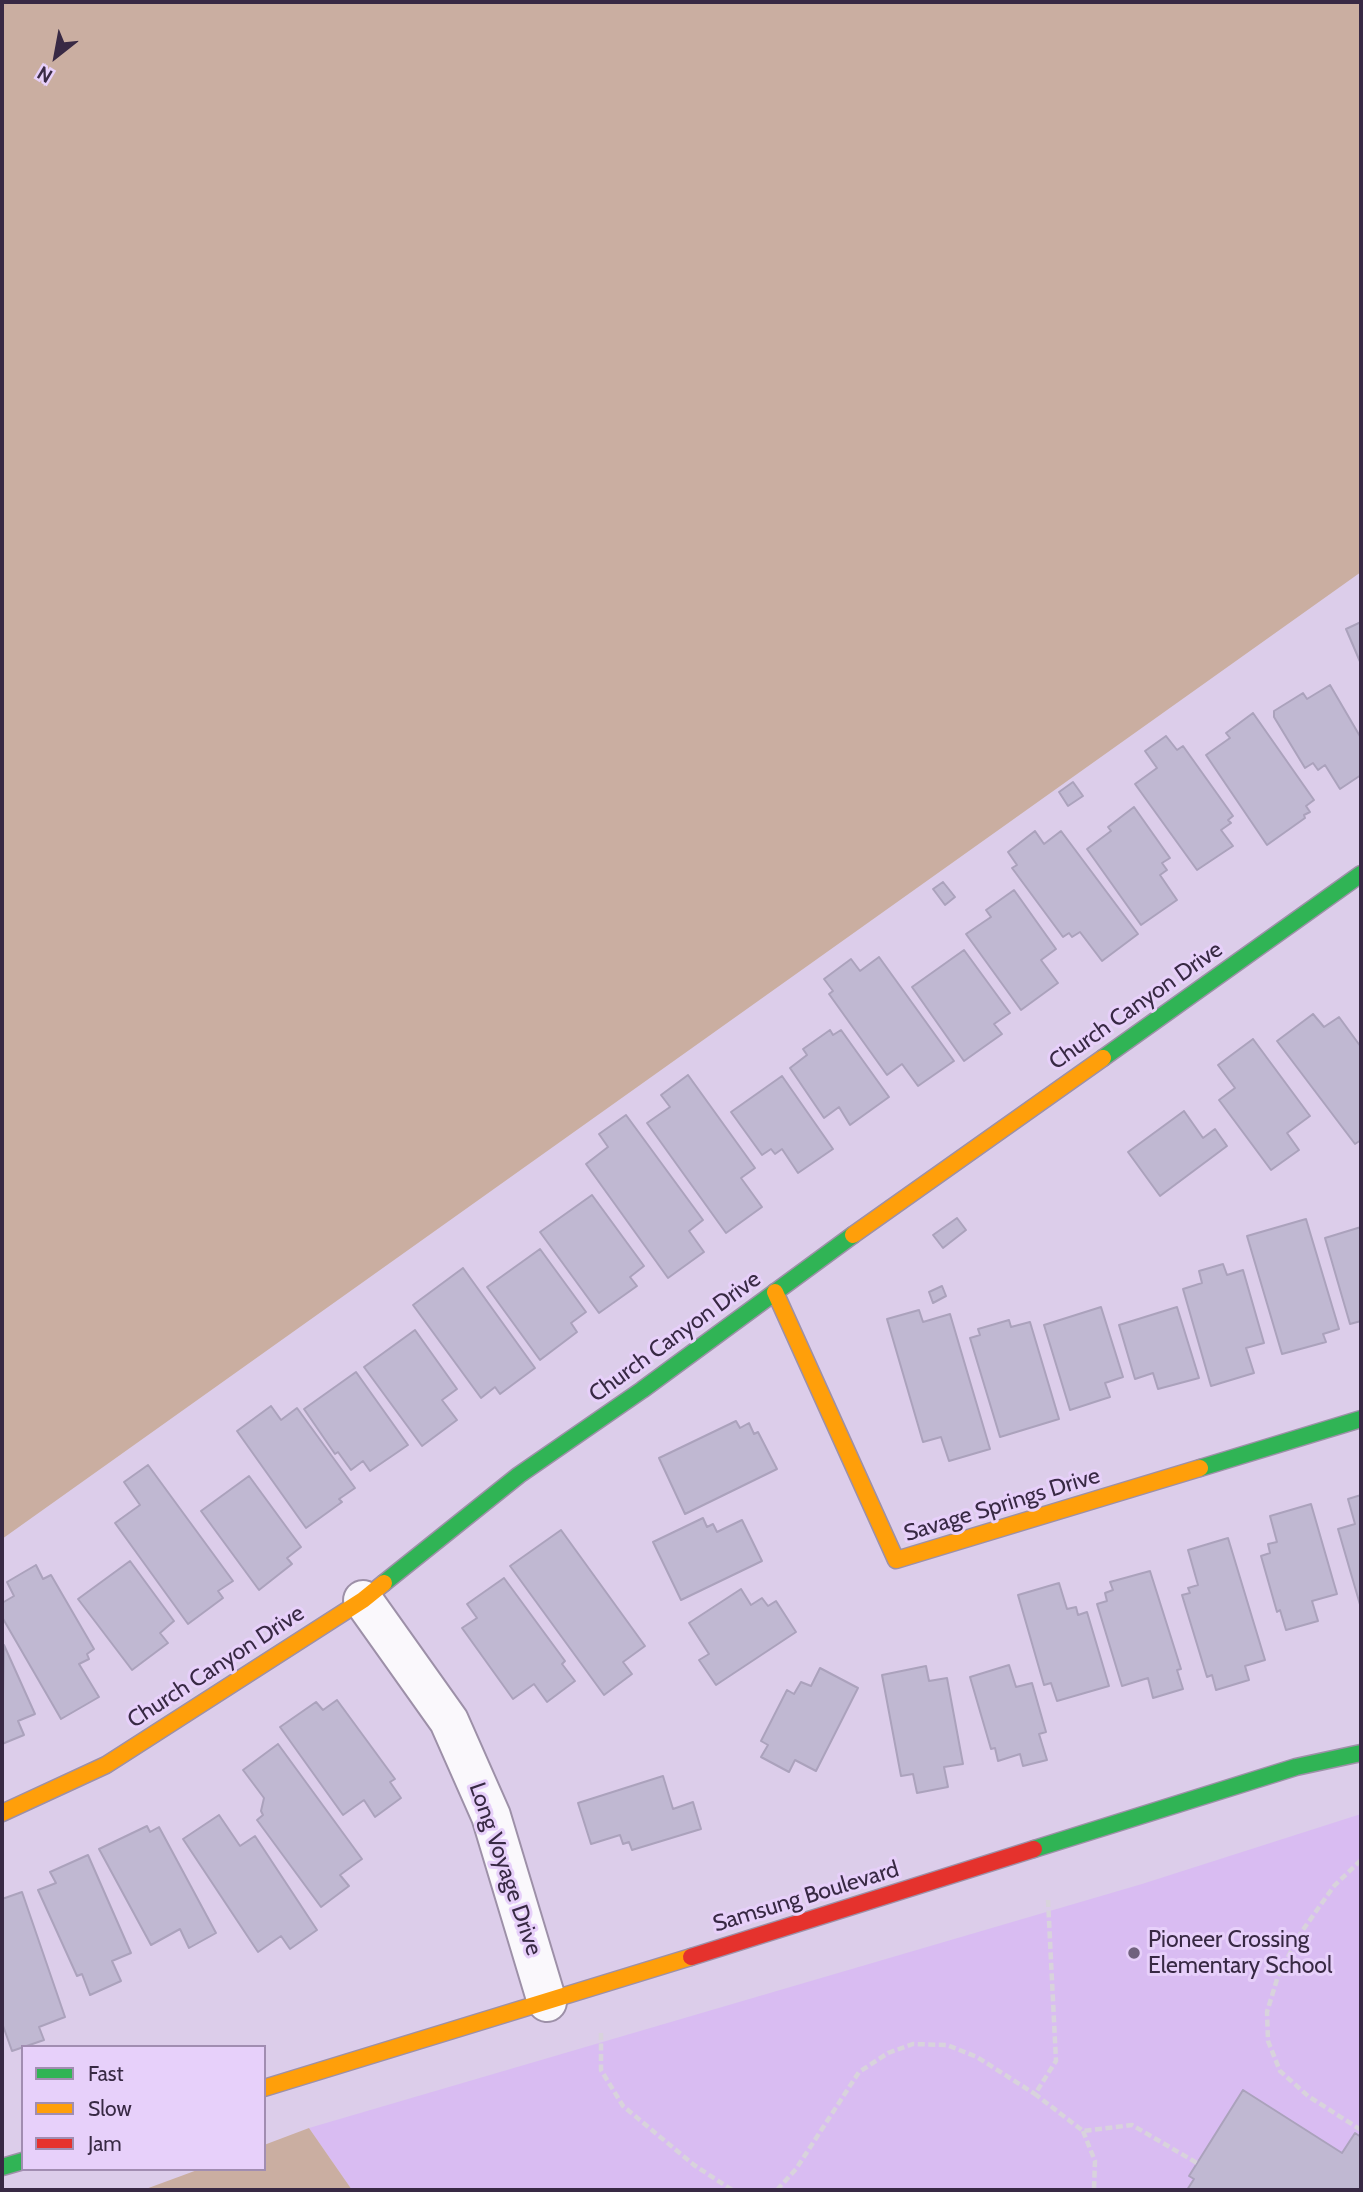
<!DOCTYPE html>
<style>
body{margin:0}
#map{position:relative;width:1363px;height:2192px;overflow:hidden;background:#dccdea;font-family:Cabin,sans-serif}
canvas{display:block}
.frame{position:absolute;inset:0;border:4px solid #382944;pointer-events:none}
.legend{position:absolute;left:21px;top:2045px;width:245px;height:126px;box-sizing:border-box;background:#e7d0fa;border:2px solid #a18db1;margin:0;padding:9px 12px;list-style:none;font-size:21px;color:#382944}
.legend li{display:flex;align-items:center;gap:14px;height:35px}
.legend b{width:35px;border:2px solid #a18db1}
.north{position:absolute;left:21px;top:21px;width:70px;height:70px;-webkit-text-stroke:5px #e7d0fa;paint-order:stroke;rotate:211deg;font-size:19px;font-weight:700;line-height:28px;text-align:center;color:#382944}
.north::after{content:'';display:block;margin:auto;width:24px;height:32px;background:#382944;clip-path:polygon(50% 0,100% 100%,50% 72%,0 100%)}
</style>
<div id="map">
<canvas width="1363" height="2192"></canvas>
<div class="frame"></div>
<ul class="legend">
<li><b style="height:9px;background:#30b455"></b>Fast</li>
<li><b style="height:9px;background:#ff9f0a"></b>Slow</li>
<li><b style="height:9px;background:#e5322d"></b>Jam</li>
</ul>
<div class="north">N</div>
</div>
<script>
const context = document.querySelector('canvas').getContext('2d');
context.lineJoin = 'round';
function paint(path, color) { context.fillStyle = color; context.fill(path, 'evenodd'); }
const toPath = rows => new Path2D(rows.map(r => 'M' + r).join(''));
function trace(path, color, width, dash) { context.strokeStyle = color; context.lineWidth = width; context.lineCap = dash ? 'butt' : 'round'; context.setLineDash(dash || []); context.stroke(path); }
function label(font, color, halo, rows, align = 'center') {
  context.font = font + ' Cabin,sans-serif'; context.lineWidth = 6; context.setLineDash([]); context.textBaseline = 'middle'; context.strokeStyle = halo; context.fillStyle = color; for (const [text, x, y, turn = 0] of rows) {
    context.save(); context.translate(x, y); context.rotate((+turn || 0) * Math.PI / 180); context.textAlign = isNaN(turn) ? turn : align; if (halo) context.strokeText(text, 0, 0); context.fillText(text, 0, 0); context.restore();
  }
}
const built = toPath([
 [1361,1814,1361,2190,352,2190,309,2128,1142,1884]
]);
const green = toPath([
 [2,2,1361,2,1361,572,2,1539],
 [309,2128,352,2190,143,2190,200,2169,264,2169,264,2145]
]);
const building = toPath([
 [1361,622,1361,664,1346,629,1361,622],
 [1330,685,1361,738,1361,775,1340,789,1325,765,1318,770,1313,763,1305,768,1274,717,1274,711,1303,693,1307,699,1330,685],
 [1253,713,1314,800,1306,806,1310,812,1304,815,1305,818,1267,845,1206,755,1230,738,1226,733,1253,713],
 [1166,736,1177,750,1183,746,1233,816,1228,820,1231,823,1221,830,1233,846,1197,870,1135,784,1157,768,1145,751,1166,736],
 [1073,782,1083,796,1068,806,1059,792,1073,782],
 [1134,807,1170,858,1162,863,1167,870,1160,875,1177,900,1141,925,1087,849,1111,831,1108,827,1134,807],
 [1035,831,1044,844,1061,831,1138,934,1102,961,1080,932,1072,937,1069,933,1063,937,1012,868,1017,865,1008,852,1035,831],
 [943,882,955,897,945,905,933,889,943,882],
 [1014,890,1056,949,1041,960,1058,983,1021,1010,966,934,991,917,986,910,1014,890],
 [964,950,1010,1013,994,1024,1002,1034,964,1061,912,987,964,950],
 [879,957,954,1061,918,1086,902,1064,887,1075,829,994,833,991,824,979,851,959,860,971,879,957],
 [1313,1014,1324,1027,1339,1017,1361,1047,1361,1140,1355,1144,1277,1041,1313,1014],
 [830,1030,833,1035,841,1030,889,1097,850,1125,839,1107,824,1118,790,1068,807,1055,803,1049,830,1030],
 [1253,1039,1310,1116,1287,1133,1299,1150,1271,1170,1219,1100,1235,1088,1218,1065,1253,1039],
 [688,1075,755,1168,741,1178,762,1207,726,1233,647,1123,670,1107,661,1095,688,1075],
 [782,1076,833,1149,798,1173,782,1149,775,1154,771,1149,762,1155,731,1112,782,1076],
 [1184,1111,1203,1138,1215,1129,1227,1146,1160,1196,1128,1152,1184,1111],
 [626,1115,703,1220,689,1231,704,1252,668,1278,586,1164,608,1147,599,1134,626,1115],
 [592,1195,644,1266,630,1277,637,1286,599,1313,540,1232,592,1195],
 [957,1218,966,1230,943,1248,933,1235,957,1218],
 [1306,1219,1339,1329,1323,1334,1326,1342,1282,1354,1247,1236,1306,1219],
 [1361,1227,1361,1321,1350,1324,1325,1238,1361,1227],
 [540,1249,586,1312,571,1323,577,1332,540,1360,487,1287,540,1249],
 [1223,1264,1227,1275,1243,1270,1264,1343,1246,1348,1254,1373,1211,1386,1183,1289,1202,1283,1199,1271,1223,1264],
 [463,1268,535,1368,500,1394,495,1387,481,1398,413,1305,463,1268],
 [942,1286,946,1296,933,1303,929,1292,942,1286],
 [1101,1307,1123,1377,1105,1383,1110,1397,1070,1410,1044,1325,1101,1307],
 [1177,1307,1199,1378,1158,1389,1153,1373,1135,1379,1119,1325,1177,1307],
 [919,1310,923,1322,950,1314,990,1449,949,1461,941,1437,923,1442,887,1319,919,1310],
 [1009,1320,1011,1327,1030,1322,1059,1419,1000,1437,970,1338,980,1335,978,1329,1009,1320],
 [415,1330,457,1389,442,1400,457,1420,422,1446,364,1367,415,1330],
 [356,1372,408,1445,370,1471,363,1461,351,1470,338,1452,335,1454,304,1409,356,1372],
 [271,1406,281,1420,297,1408,355,1488,339,1499,342,1502,306,1528,237,1431,271,1406],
 [736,1421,740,1428,749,1423,754,1434,758,1432,777,1469,685,1514,659,1458,736,1421],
 [148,1465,233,1581,218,1591,223,1598,188,1624,115,1523,140,1505,124,1482,148,1465],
 [249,1476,301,1547,287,1558,292,1564,259,1590,201,1511,249,1476],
 [1361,1495,1361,1608,1338,1529,1355,1524,1348,1499,1361,1495],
 [1311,1504,1337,1594,1312,1601,1318,1621,1286,1630,1280,1610,1277,1612,1261,1556,1270,1553,1268,1544,1277,1542,1270,1516,1311,1504],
 [703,1518,707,1527,713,1524,717,1532,742,1520,762,1561,681,1600,653,1542,703,1518],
 [561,1530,645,1646,623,1662,632,1674,604,1695,510,1566,561,1530],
 [1228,1538,1265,1660,1245,1666,1249,1680,1216,1690,1212,1675,1207,1677,1182,1595,1190,1593,1188,1588,1198,1585,1188,1550,1228,1538],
 [130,1561,174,1621,160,1633,168,1643,132,1670,78,1599,130,1561],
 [36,1565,43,1579,51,1575,94,1649,87,1654,89,1659,79,1664,99,1697,61,1719,2,1617,2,1603,14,1596,7,1582,36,1565],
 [1150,1571,1181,1669,1177,1670,1183,1689,1153,1698,1148,1678,1122,1686,1097,1604,1107,1601,1105,1593,1113,1590,1110,1582,1150,1571],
 [504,1578,565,1661,562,1664,575,1681,547,1702,534,1684,513,1699,462,1628,477,1618,467,1604,504,1578],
 [1059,1583,1067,1609,1076,1607,1078,1615,1087,1612,1109,1686,1057,1701,1051,1683,1044,1685,1018,1595,1059,1583],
 [741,1589,751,1605,762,1598,768,1606,776,1601,796,1632,716,1685,699,1660,709,1654,689,1623,741,1589],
 [4,1645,35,1714,18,1721,24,1735,2,1744,4,1645],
 [1009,1665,1016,1687,1032,1683,1046,1732,1039,1734,1047,1760,1023,1766,1020,1754,998,1761,995,1748,991,1749,970,1677,1009,1665],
 [926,1666,929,1681,947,1678,963,1764,944,1767,948,1787,917,1793,913,1774,901,1776,882,1675,926,1666],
 [820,1668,858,1688,816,1771,795,1760,789,1772,761,1757,768,1745,761,1741,787,1690,794,1694,801,1682,811,1686,820,1668],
 [337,1700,395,1779,390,1782,401,1798,375,1817,364,1800,343,1815,280,1727,316,1702,323,1710,337,1700],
 [278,1744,362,1859,340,1875,349,1886,321,1907,257,1820,263,1815,261,1811,264,1798,243,1770,278,1744],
 [663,1776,673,1809,693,1802,701,1829,632,1850,629,1842,623,1844,620,1835,591,1844,578,1803,663,1776],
 [219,1815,240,1846,255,1836,317,1930,290,1949,281,1936,258,1952,183,1839,219,1815],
 [147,1826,150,1832,159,1827,216,1933,189,1948,180,1929,151,1945,99,1849,147,1826],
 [88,1855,131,1953,112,1961,121,1981,90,1995,82,1974,77,1976,38,1890,56,1883,50,1872,88,1855],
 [22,1892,65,2017,39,2027,44,2040,12,2051,2,2023,2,1899,22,1892],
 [1243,2090,1342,2153,1355,2133,1361,2137,1361,2190,1187,2190,1194,2179,1189,2176,1243,2090]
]);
const path = toPath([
 [1361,1860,1334,1886,1300,1934,1278,1976,1267,2012,1268,2041,1280,2071,1308,2096,1361,2130],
 [1048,1900,1056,2061,1035,2094,1083,2131,1132,2125,1197,2163],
 [601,2033,601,2070,623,2106,694,2165,732,2190],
 [1083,2131,1095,2161,1094,2190],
 [777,2190,796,2169,859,2072,888,2053,913,2044,947,2045,977,2057,1035,2094]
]);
const street = toPath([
 [363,1600,449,1721,491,1816,547,2002]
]);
const fast = toPath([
 [1103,1058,1361,874],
 [1200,1468,1361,1419],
 [384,1583,519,1475,642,1390,853,1235],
 [1034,1849,1296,1767,1361,1753],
 [2,2167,23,2161]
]);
const slow = toPath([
 [853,1235,1103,1058],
 [775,1292,896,1560,1200,1468],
 [2,1813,106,1765,363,1600,384,1583],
 [264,2088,691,1957]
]);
const jam = toPath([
 [691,1957,1034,1849]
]);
const markers = [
 [1134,1953,7,"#71627e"]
];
const streetNames = [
 ["Church Canyon Drive",1136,1006,-35],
 ["Church Canyon Drive",675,1337,-36],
 ["Savage Springs Drive",1002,1505,-17],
 ["Church Canyon Drive",216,1667,-33],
 ["Long Voyage Drive",505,1869,71],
 ["Samsung Boulevard",806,1897,-17]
];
const poiNames = [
 ["Pioneer Crossing",1148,1940],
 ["Elementary School",1148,1966]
];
paint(built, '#d9bcf2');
paint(green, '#caaea1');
paint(building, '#c0b8d2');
trace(building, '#aba2bc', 2);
trace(street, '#9d90a8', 42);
trace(fast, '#9d90a8', 19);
trace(slow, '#9d90a8', 19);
trace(jam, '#9d90a8', 19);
trace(path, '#d8d3dc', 4.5, [7, 3.5]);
trace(street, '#faf8fc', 38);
trace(fast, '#30b455', 16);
trace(slow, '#ff9f0a', 16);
trace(jam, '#e5322d', 16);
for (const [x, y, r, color] of markers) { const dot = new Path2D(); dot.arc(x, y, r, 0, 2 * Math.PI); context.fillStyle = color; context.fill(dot); trace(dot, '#e7d0fa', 2.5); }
label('23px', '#382944', '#e7d0fa', streetNames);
label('23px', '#382944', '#e7d0fa', poiNames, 'left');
</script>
